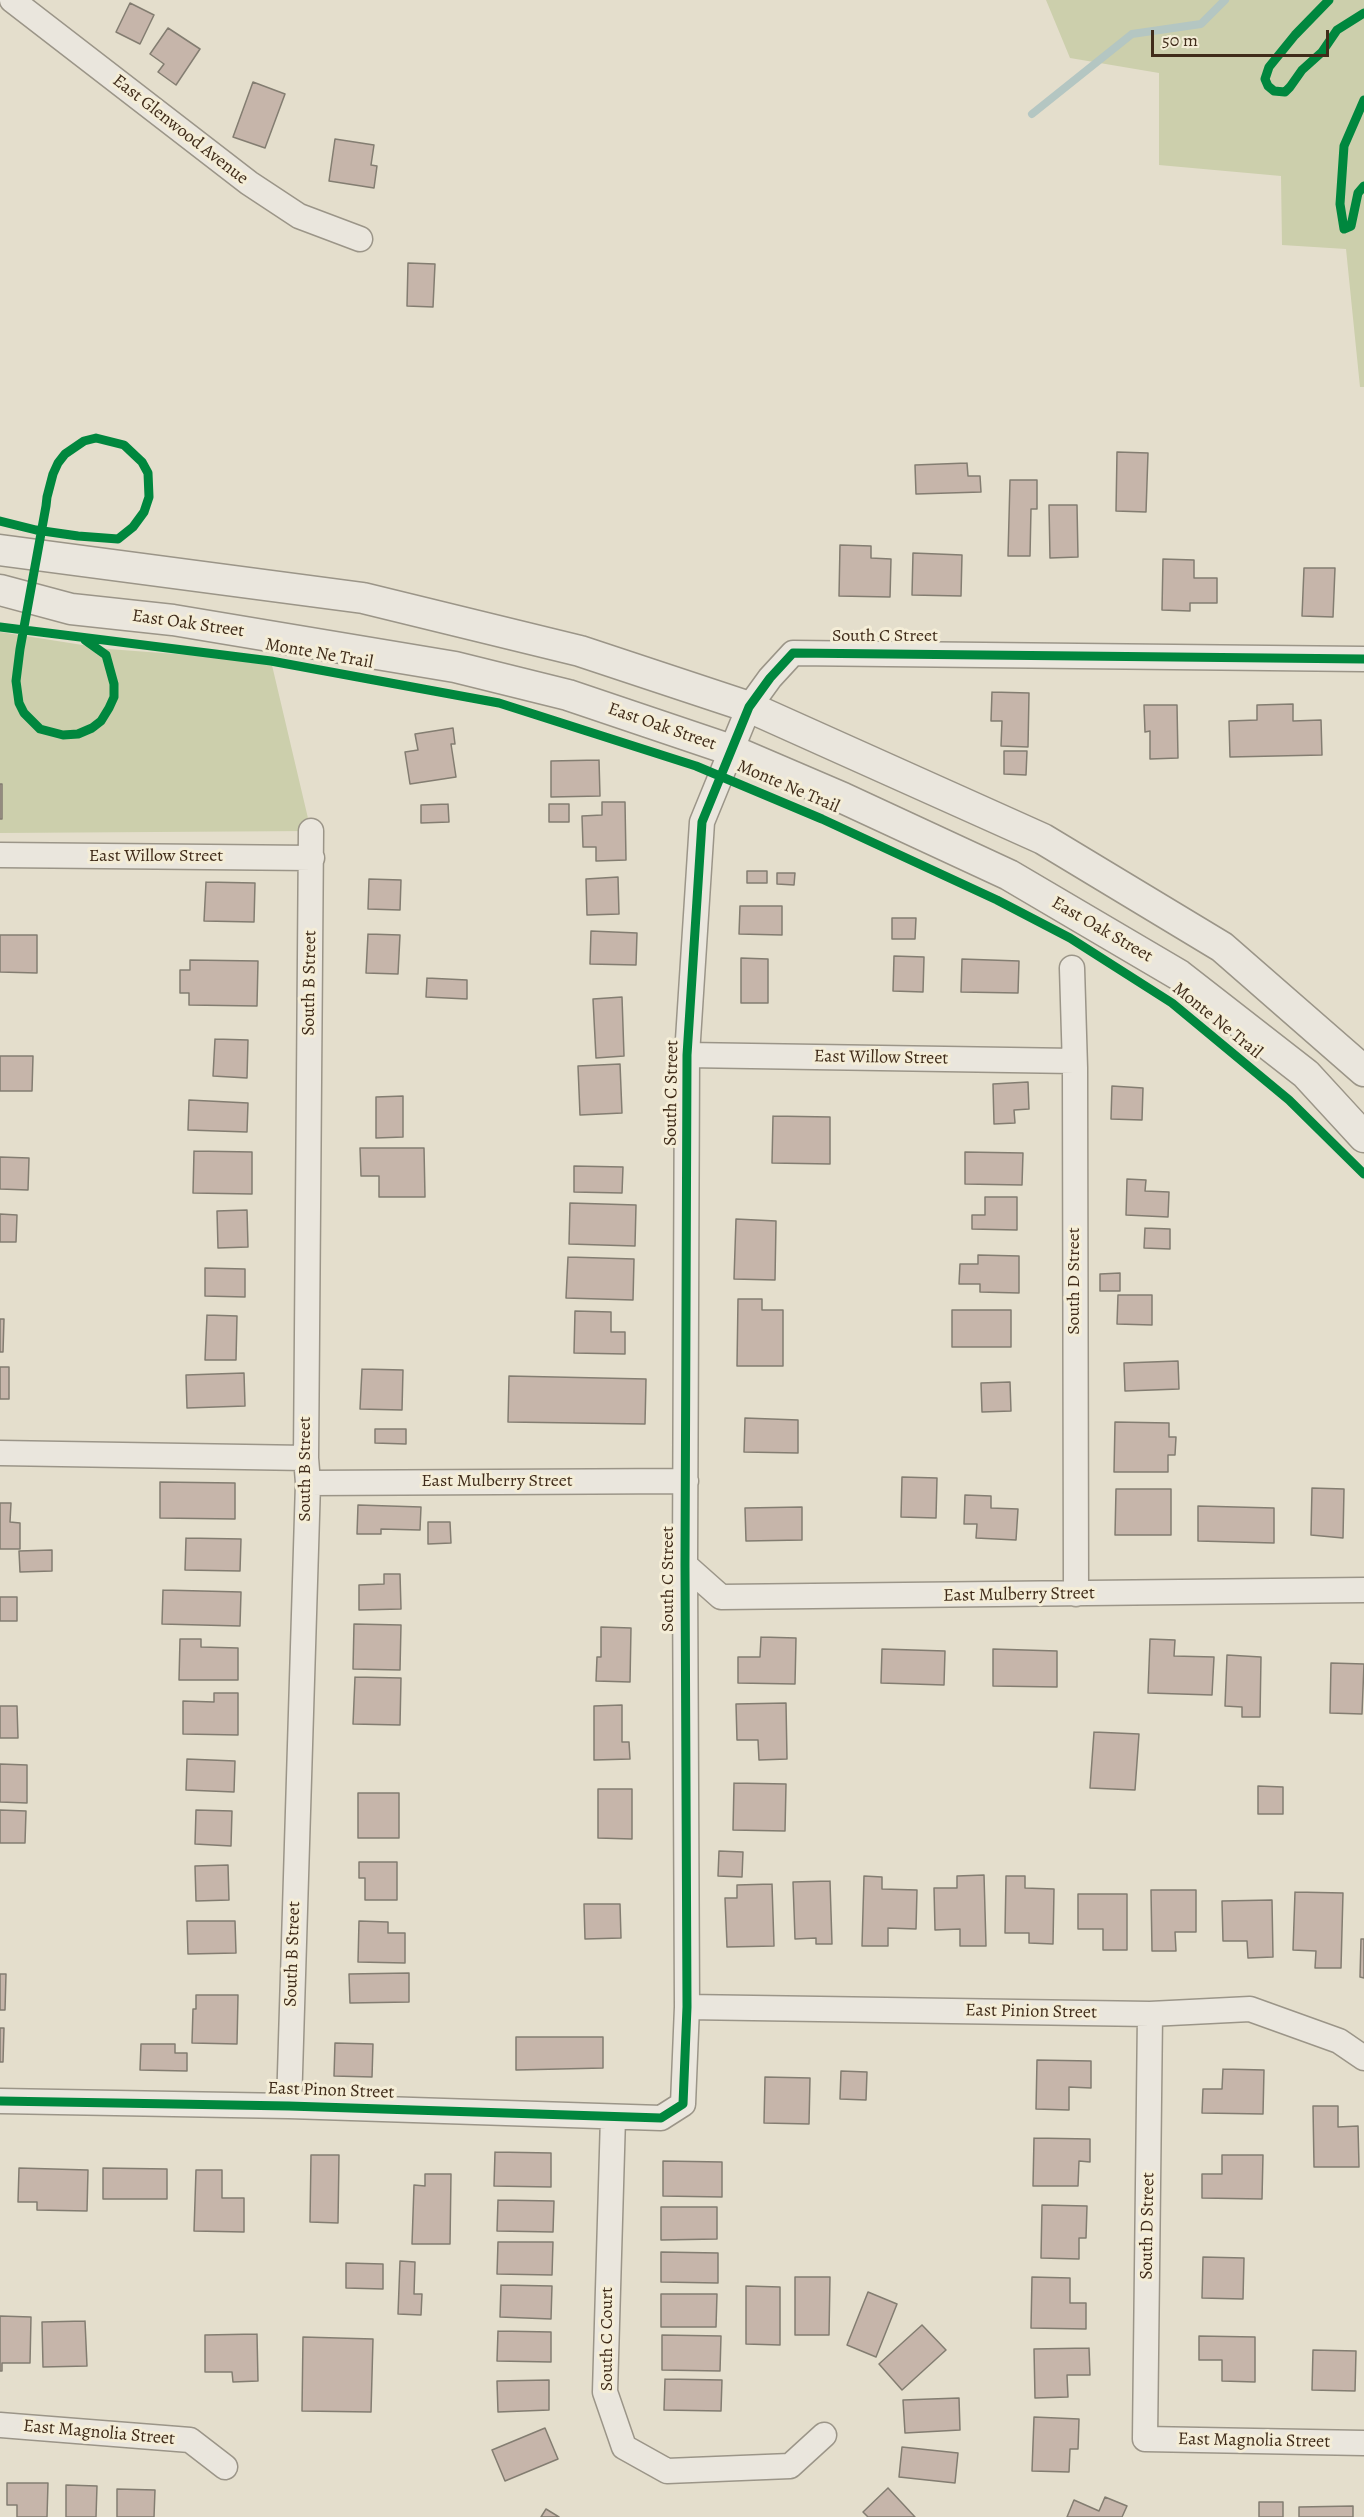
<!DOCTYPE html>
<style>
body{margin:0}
#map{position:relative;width:1364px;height:2517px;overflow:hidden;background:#e4decc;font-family:Alegreya,serif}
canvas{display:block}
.scale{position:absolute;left:1151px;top:30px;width:178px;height:27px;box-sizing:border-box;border:3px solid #402c1a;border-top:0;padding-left:8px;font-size:18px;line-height:21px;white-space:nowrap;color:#402c1a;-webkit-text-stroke:4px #f4edd7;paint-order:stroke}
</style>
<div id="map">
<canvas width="1364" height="2517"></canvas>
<div class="scale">50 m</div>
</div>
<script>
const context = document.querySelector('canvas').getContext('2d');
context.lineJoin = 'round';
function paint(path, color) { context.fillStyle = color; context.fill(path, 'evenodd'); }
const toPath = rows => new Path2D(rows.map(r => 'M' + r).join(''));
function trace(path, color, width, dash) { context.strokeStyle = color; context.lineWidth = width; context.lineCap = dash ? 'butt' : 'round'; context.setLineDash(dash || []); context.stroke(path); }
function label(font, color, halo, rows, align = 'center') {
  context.font = font + ' Alegreya,serif'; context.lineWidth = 6; context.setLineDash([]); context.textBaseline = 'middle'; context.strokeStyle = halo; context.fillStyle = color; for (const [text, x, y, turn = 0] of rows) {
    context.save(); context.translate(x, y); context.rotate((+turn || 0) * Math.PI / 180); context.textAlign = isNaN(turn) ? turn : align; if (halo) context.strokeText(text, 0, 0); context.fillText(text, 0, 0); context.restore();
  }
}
const green = toPath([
 [1046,0,1364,0,1364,387,1360,387,1346,249,1282,245,1281,176,1159,165,1159,73,1070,58],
 [0,632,108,649,271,661,311,831,0,833]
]);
const stream = toPath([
 [1032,114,1132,34,1201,24,1225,0]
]);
const building = toPath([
 [130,3,154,15,140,44,116,32,130,3],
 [168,28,200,49,176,85,158,72,164,64,150,54,168,28],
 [253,82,285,94,265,148,233,137,253,82],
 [335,139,374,145,371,165,377,166,374,188,329,181,335,139],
 [408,263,435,264,433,307,407,306,408,263],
 [1117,452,1148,453,1146,512,1116,511,1117,452],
 [967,463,968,476,980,476,981,492,916,494,915,465,967,463],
 [1010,480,1037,480,1037,509,1031,509,1030,556,1008,556,1010,480],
 [1049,505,1077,505,1078,557,1050,558,1049,505],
 [840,545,871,546,871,558,891,559,890,597,839,596,840,545],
 [913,553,962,555,961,596,912,595,913,553],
 [1163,559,1194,560,1194,578,1217,578,1217,603,1190,603,1190,611,1162,610,1163,559],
 [1304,568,1335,568,1333,617,1302,616,1304,568],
 [992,692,1029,693,1028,747,1001,746,1002,721,991,721,992,692],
 [1293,704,1293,721,1321,720,1322,755,1230,757,1229,721,1257,720,1257,705,1293,704],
 [1144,705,1177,705,1178,758,1150,759,1150,731,1145,732,1144,705],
 [453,728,455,744,451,744,456,777,410,784,405,752,418,750,415,734,453,728],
 [1004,751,1027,751,1026,775,1004,774,1004,751],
 [599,760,600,796,551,797,551,761,599,760],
 [0,784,2,784,2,819,0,819,0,784],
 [602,802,625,802,626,860,596,861,596,847,583,847,582,816,602,815,602,802],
 [448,804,449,822,421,823,421,805,448,804],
 [549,804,569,804,569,822,549,822,549,804],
 [747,871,767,871,767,883,747,883,747,871],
 [777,873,795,873,794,885,777,884,777,873],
 [618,877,619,914,587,915,586,879,618,877],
 [369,879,401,880,400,910,368,909,369,879],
 [206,882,255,883,254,922,204,921,206,882],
 [740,906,782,906,782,935,739,934,740,906],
 [892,918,916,918,915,939,892,939,892,918],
 [591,931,637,933,636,965,590,964,591,931],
 [368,934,400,935,398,974,366,973,368,934],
 [0,935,37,935,37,973,0,972,0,935],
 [894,956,924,957,923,992,893,991,894,956],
 [741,958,768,959,768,1003,741,1003,741,958],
 [962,959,1019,961,1018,993,961,992,962,959],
 [190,960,258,961,257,1006,189,1005,189,993,180,993,180,970,190,970,190,960],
 [427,978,467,980,467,999,426,997,427,978],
 [622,997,624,1056,596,1058,593,999,622,997],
 [215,1039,248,1040,247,1078,213,1076,215,1039],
 [0,1056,33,1056,32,1091,0,1091,0,1056],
 [620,1064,622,1113,580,1115,578,1066,620,1064],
 [1028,1082,1029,1109,1014,1110,1015,1123,994,1124,993,1084,1028,1082],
 [1112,1086,1143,1088,1142,1120,1111,1119,1112,1086],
 [403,1096,403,1137,376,1138,376,1097,403,1096],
 [189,1100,248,1103,247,1132,188,1130,189,1100],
 [773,1116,830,1117,830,1164,772,1163,773,1116],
 [360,1148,424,1148,425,1197,379,1197,379,1176,361,1176,360,1148],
 [194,1151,252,1152,252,1194,193,1193,194,1151],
 [965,1152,1023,1153,1022,1185,965,1184,965,1152],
 [0,1157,29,1158,28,1190,0,1189,0,1157],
 [574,1166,623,1167,622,1193,574,1192,574,1166],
 [1127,1179,1146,1180,1145,1191,1169,1192,1168,1217,1126,1215,1127,1179],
 [985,1197,1017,1197,1017,1230,972,1229,972,1215,985,1215,985,1197],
 [570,1203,636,1205,635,1246,569,1244,570,1203],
 [247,1210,248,1247,218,1248,217,1211,247,1210],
 [0,1214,17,1215,16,1242,0,1242,0,1214],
 [736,1219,776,1221,775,1280,734,1279,736,1219],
 [1145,1228,1170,1229,1170,1249,1144,1248,1145,1228],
 [978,1255,1019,1256,1019,1293,980,1292,980,1284,959,1284,960,1264,978,1264,978,1255],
 [568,1257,634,1259,633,1300,566,1298,568,1257],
 [205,1268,245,1269,245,1297,205,1296,205,1268],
 [1120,1273,1120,1291,1100,1291,1100,1274,1120,1273],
 [1118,1295,1152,1295,1152,1325,1117,1324,1118,1295],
 [738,1299,762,1299,762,1310,783,1310,783,1366,737,1366,738,1299],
 [952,1310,1011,1310,1011,1347,952,1347,952,1310],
 [575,1311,611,1312,611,1332,625,1332,625,1354,574,1353,575,1311],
 [207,1315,237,1316,236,1360,205,1360,207,1315],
 [0,1319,4,1319,3,1352,0,1352,0,1319],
 [1178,1361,1179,1389,1125,1391,1124,1363,1178,1361],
 [0,1367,9,1367,9,1399,0,1399,0,1367],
 [362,1369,403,1370,402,1410,360,1409,362,1369],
 [244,1373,245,1406,187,1408,186,1375,244,1373],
 [509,1376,646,1379,645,1424,508,1422,509,1376],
 [1010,1382,1011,1411,982,1412,981,1383,1010,1382],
 [745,1418,798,1420,798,1453,744,1452,745,1418],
 [1115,1422,1169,1423,1169,1437,1176,1437,1175,1455,1168,1455,1168,1472,1114,1472,1115,1422],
 [375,1429,406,1429,406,1444,375,1443,375,1429],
 [902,1477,937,1478,936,1518,901,1517,902,1477],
 [160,1482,235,1483,235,1519,160,1518,160,1482],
 [1312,1488,1344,1489,1343,1538,1311,1535,1312,1488],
 [1116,1489,1171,1489,1171,1535,1115,1535,1116,1489],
 [965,1495,991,1496,991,1508,1018,1509,1016,1540,976,1538,977,1524,964,1524,965,1495],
 [0,1503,11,1503,10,1522,20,1523,20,1549,0,1549,0,1503],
 [358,1505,421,1507,420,1530,381,1529,381,1534,357,1534,358,1505],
 [1198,1506,1274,1508,1274,1543,1198,1541,1198,1506],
 [802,1507,802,1540,746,1541,745,1508,802,1507],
 [428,1522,450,1522,451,1543,428,1544,428,1522],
 [186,1538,241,1539,240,1571,185,1570,186,1538],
 [52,1550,52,1571,20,1572,19,1551,52,1550],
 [384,1574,400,1574,401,1609,359,1610,359,1585,384,1584,384,1574],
 [163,1590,241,1592,240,1626,162,1624,163,1590],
 [0,1597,17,1597,17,1621,0,1621,0,1597],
 [354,1624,401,1625,400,1670,353,1669,354,1624],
 [601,1627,631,1628,630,1682,596,1681,597,1657,601,1657,601,1627],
 [761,1637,796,1638,795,1684,738,1683,738,1657,760,1657,761,1637],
 [180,1639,201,1639,201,1647,238,1648,238,1680,179,1680,180,1639],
 [1150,1639,1175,1640,1174,1656,1214,1657,1212,1695,1148,1693,1150,1639],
 [882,1649,945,1651,944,1685,881,1683,882,1649],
 [993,1649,1057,1651,1057,1687,993,1686,993,1649],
 [1227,1655,1261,1657,1260,1717,1242,1717,1242,1707,1225,1706,1227,1655],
 [1331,1663,1364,1664,1362,1714,1330,1713,1331,1663],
 [355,1677,401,1678,400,1725,353,1724,355,1677],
 [214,1693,238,1693,238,1735,183,1734,183,1701,214,1702,214,1693],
 [786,1703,787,1759,759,1760,758,1740,737,1740,736,1704,786,1703],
 [622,1705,622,1742,629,1742,630,1759,594,1760,594,1706,622,1705],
 [0,1706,17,1706,18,1738,0,1738,0,1706],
 [1094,1732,1139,1734,1135,1790,1090,1788,1094,1732],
 [187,1759,235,1761,234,1792,186,1790,187,1759],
 [0,1764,27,1765,27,1803,0,1802,0,1764],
 [734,1783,786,1784,785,1831,733,1830,734,1783],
 [1258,1786,1283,1787,1283,1814,1258,1814,1258,1786],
 [598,1789,632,1789,632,1839,598,1838,598,1789],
 [358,1793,399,1793,399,1838,358,1838,358,1793],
 [0,1810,26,1811,25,1843,0,1843,0,1810],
 [196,1810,232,1811,231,1846,195,1844,196,1810],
 [719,1851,743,1852,742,1877,718,1876,719,1851],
 [359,1862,397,1862,397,1900,365,1900,365,1878,359,1878,359,1862],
 [228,1865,229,1900,196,1901,195,1866,228,1865],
 [984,1875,986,1946,960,1946,960,1929,935,1930,934,1888,957,1888,957,1876,984,1875],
 [864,1876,882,1877,882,1889,917,1890,916,1929,888,1928,888,1946,862,1946,864,1876],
 [1006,1876,1025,1876,1025,1888,1054,1889,1053,1944,1029,1943,1029,1933,1005,1933,1006,1876],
 [830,1881,832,1944,816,1944,816,1938,795,1939,793,1882,830,1881],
 [772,1884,774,1946,727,1947,725,1898,737,1898,737,1885,772,1884],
 [1151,1890,1196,1890,1196,1932,1175,1932,1176,1951,1152,1951,1151,1890],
 [1295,1892,1343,1893,1341,1968,1315,1968,1316,1951,1293,1950,1295,1892],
 [1078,1894,1127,1894,1127,1950,1103,1950,1103,1929,1078,1929,1078,1894],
 [1272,1900,1273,1957,1248,1958,1247,1941,1223,1941,1222,1901,1272,1900],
 [584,1904,620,1904,621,1938,585,1939,584,1904],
 [187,1921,235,1921,236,1953,188,1954,187,1921],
 [359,1921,388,1922,388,1933,405,1933,405,1963,358,1962,359,1921],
 [1361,1939,1364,1939,1364,1978,1360,1977,1361,1939],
 [409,1973,409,2002,350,2003,349,1974,409,1973],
 [0,1974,6,1974,5,2010,0,2010,0,1974],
 [196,1995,238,1995,237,2044,192,2043,193,2009,196,2009,196,1995],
 [0,2028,4,2028,3,2062,0,2062,0,2028],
 [516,2037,603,2037,603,2068,516,2070,516,2037],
 [335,2043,373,2044,372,2077,334,2076,335,2043],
 [141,2044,175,2044,175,2053,187,2053,187,2071,140,2070,141,2044],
 [1037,2060,1091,2061,1091,2088,1069,2087,1069,2110,1036,2109,1037,2060],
 [1223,2069,1264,2070,1263,2114,1202,2113,1203,2089,1222,2089,1223,2069],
 [841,2071,867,2072,866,2100,840,2099,841,2071],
 [765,2077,810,2078,809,2124,764,2123,765,2077],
 [1313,2106,1338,2106,1338,2127,1358,2126,1359,2167,1314,2167,1313,2106],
 [1034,2138,1090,2139,1090,2162,1079,2161,1078,2186,1033,2186,1034,2138],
 [495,2152,551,2153,551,2187,494,2186,495,2152],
 [311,2155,339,2155,338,2223,310,2222,311,2155],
 [1222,2155,1263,2155,1262,2199,1202,2198,1202,2174,1222,2174,1222,2155],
 [663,2161,722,2162,722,2197,663,2196,663,2161],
 [19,2168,88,2170,87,2211,37,2210,37,2202,18,2202,19,2168],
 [103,2168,167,2169,167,2199,103,2199,103,2168],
 [196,2170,222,2170,222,2198,244,2198,244,2232,194,2231,196,2170],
 [425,2174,451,2174,450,2244,412,2244,414,2185,425,2186,425,2174],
 [498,2200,554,2201,553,2232,497,2231,498,2200],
 [1042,2205,1087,2206,1086,2238,1079,2238,1079,2259,1041,2258,1042,2205],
 [661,2207,717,2207,717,2239,661,2240,661,2207],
 [498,2242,553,2242,552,2275,497,2274,498,2242],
 [661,2252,718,2253,718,2283,661,2282,661,2252],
 [1203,2257,1244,2258,1243,2299,1202,2298,1203,2257],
 [400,2261,415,2262,414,2294,422,2294,421,2315,398,2314,400,2261],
 [346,2263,383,2264,383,2289,346,2288,346,2263],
 [795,2277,830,2277,829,2335,795,2335,795,2277],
 [1032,2277,1070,2278,1070,2303,1086,2303,1086,2329,1031,2328,1032,2277],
 [501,2285,552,2286,551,2319,500,2317,501,2285],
 [746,2286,780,2287,780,2345,746,2344,746,2286],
 [868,2292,897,2304,876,2357,847,2345,868,2292],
 [661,2294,717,2294,716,2327,661,2327,661,2294],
 [0,2316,31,2317,30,2363,2,2363,2,2371,0,2371,0,2316],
 [85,2321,87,2366,43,2367,42,2322,85,2321],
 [922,2325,946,2350,902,2390,879,2364,922,2325],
 [498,2331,551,2332,551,2362,497,2361,498,2331],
 [257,2334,258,2381,233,2382,232,2372,205,2372,205,2335,257,2334],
 [662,2335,721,2336,720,2371,662,2370,662,2335],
 [1199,2336,1255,2337,1255,2382,1222,2381,1222,2360,1199,2360,1199,2336],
 [303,2337,373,2339,371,2412,302,2411,303,2337],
 [1089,2348,1090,2375,1067,2375,1068,2397,1035,2398,1034,2349,1089,2348],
 [1313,2350,1356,2351,1355,2391,1312,2390,1313,2350],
 [665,2379,722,2380,721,2411,664,2410,665,2379],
 [549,2380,549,2410,498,2412,497,2381,549,2380],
 [959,2398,960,2430,905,2433,903,2400,959,2398],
 [1034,2417,1079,2419,1078,2449,1070,2449,1069,2472,1032,2471,1034,2417],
 [545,2428,558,2459,505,2481,492,2450,545,2428],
 [902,2447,958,2453,955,2483,899,2477,902,2447],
 [7,2483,48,2483,47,2517,17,2517,17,2505,7,2505,7,2483],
 [66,2485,97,2486,96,2517,66,2517,66,2485],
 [888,2488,915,2517,868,2517,863,2512,888,2488],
 [117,2489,155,2490,154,2517,117,2517,117,2489],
 [1105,2497,1127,2506,1122,2517,1067,2517,1074,2500,1099,2511,1105,2497],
 [1259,2502,1283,2502,1283,2517,1259,2517,1259,2502],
 [1353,2506,1353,2517,1299,2517,1299,2507,1353,2506],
 [546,2509,559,2517,541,2517,546,2509]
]);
const minor = toPath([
 [12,0,249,183,299,216,360,239],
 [0,855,312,858],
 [1072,968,1075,1068,1076,1594],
 [687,1055,1074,1061],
 [0,1453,306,1458],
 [308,1483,686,1481],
 [685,1565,721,1597,1364,1590],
 [687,2007,1150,2014,1250,2009,1339,2041,1364,2058],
 [1150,2014,1145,2439,1364,2443],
 [0,2101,289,2106,661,2118,683,2104,687,2007,685,1565,687,1055,702,822,749,707,770,678,793,653,1364,659],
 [289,2106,308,1483,306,1458,311,831],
 [613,2117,605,2392,624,2447,667,2471,790,2466,824,2435],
 [0,2425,190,2440,225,2467]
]);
const tertiary = toPath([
 [0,550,363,598,580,651,749,707,1043,839,1222,947,1364,1071],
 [0,590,71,609,173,620,455,667,568,695,731,750,843,798,1009,875,1179,975,1306,1074,1364,1137]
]);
const cycleway = toPath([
 [1329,0,1295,35,1269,67,1265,79,1268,86,1274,91,1285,92,1290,87,1302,70,1322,52,1337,30,1364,13],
 [1364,100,1344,146,1340,204,1344,229,1351,226,1358,193,1364,186],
 [0,521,36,530,78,536,118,539,133,527,144,512,149,497,148,473,142,462,124,445,96,438,84,441,65,454,58,463,53,474,47,497,46,506,20,649,16,681,19,703,24,713,40,729,63,735,78,734,92,728,101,721,109,708,114,697,114,684,106,655,85,640],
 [0,627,271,661,499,703,696,766,822,819,997,900,1070,938,1172,1003,1289,1100,1364,1174],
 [0,2101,289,2106,661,2118,683,2104,687,2007,685,1565,687,1055,702,822,749,707,770,678,793,653,1364,659]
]);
const streetNames = [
 ["East Glenwood Avenue",180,130,38],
 ["East Oak Street",188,624,8],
 ["South C Street",885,637],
 ["Monte Ne Trail",319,654,10],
 ["East Oak Street",662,727,19],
 ["Monte Ne Trail",788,787,23],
 ["East Willow Street",156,857],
 ["East Oak Street",1102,930,30],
 ["South B Street",310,983,-89],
 ["Monte Ne Trail",1217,1021,39],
 ["East Willow Street",881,1058,1],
 ["South C Street",672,1093,-89],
 ["South D Street",1075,1281,-90],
 ["South B Street",306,1469,-90],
 ["East Mulberry Street",497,1482],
 ["South C Street",669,1579,-90],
 ["East Mulberry Street",1019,1595,-1],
 ["South B Street",293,1954,-88],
 ["East Pinion Street",1031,2012,1],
 ["East Pinon Street",331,2091,2],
 ["South D Street",1148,2226,-89],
 ["South C Court",608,2339,-90],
 ["East Magnolia Street",99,2433,5],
 ["East Magnolia Street",1254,2441,1]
];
paint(green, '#cccfac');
trace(stream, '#b4c6c2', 8);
paint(building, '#c6b5aa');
trace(building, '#837d71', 1.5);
trace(minor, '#9b9588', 27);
trace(tertiary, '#9b9588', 33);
trace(minor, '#eae6dd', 24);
trace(tertiary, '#eae6dd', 30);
trace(cycleway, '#00873e', 9);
label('18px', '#402c1a', '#f4edd7', streetNames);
</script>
